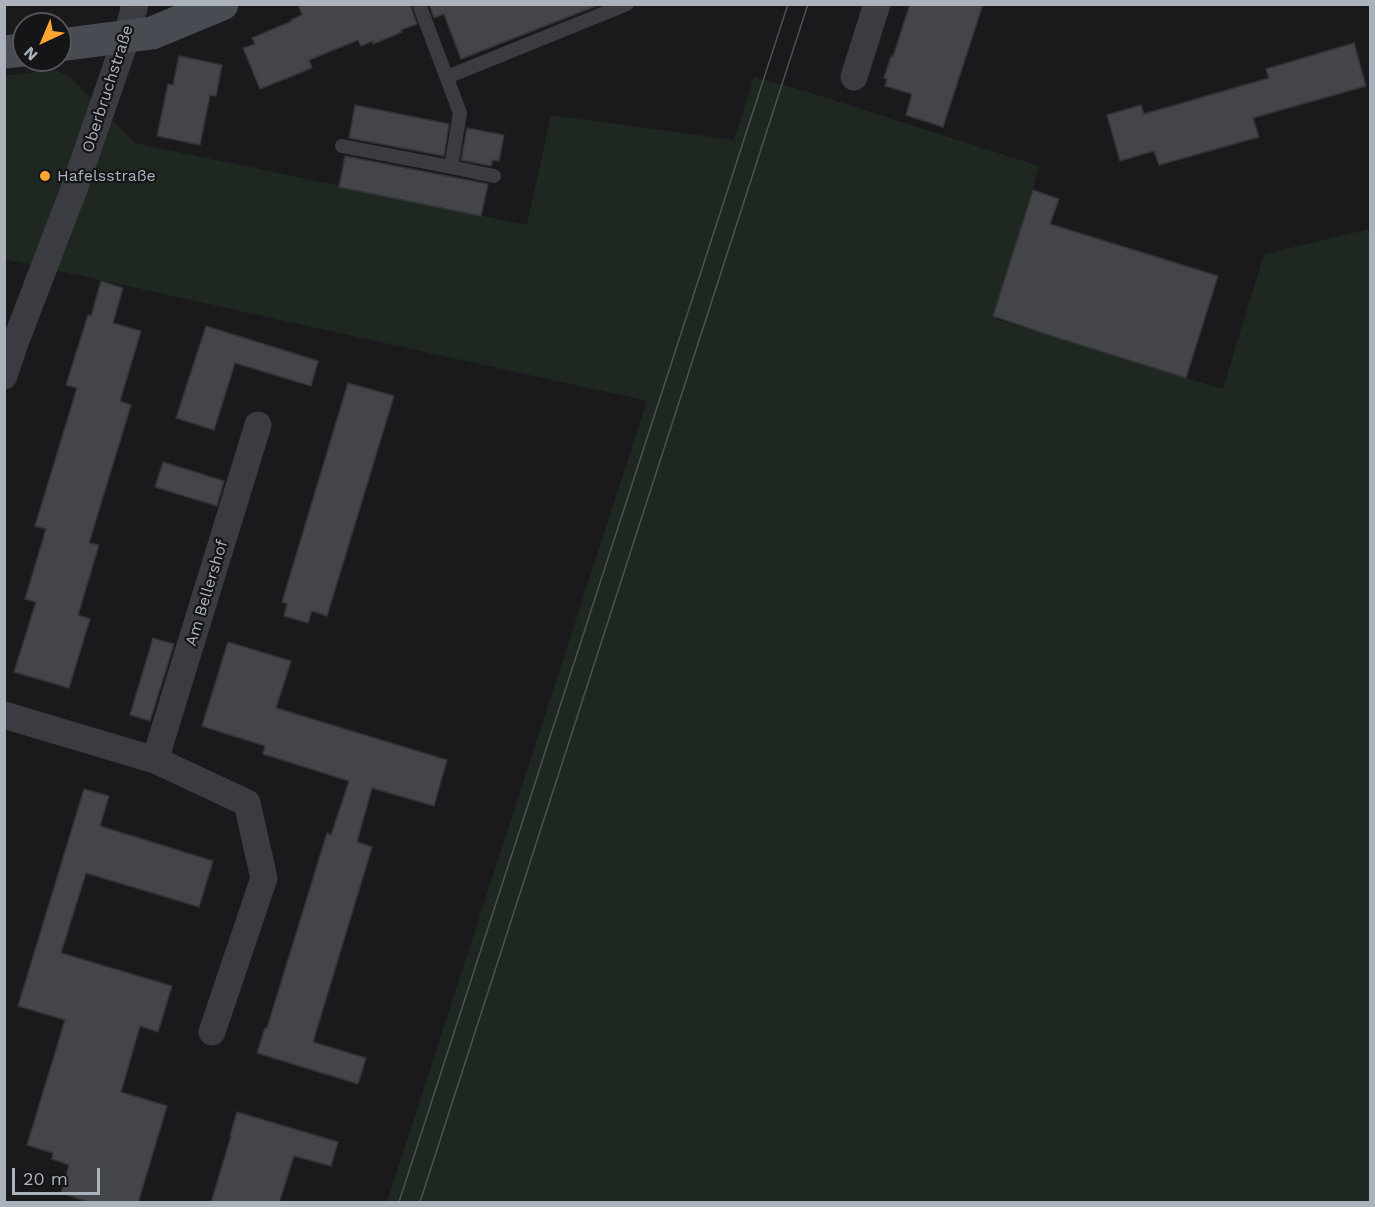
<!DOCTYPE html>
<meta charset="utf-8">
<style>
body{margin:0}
#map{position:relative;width:1375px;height:1207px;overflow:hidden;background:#1a1a1c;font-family:"Work Sans",sans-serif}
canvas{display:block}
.frame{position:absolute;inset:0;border:6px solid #abb2bc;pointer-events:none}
.north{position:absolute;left:12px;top:12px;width:60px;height:60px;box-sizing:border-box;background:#151517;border:2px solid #515459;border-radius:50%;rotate:224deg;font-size:16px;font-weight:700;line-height:24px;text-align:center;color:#abb2bc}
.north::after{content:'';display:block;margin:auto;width:21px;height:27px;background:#fba632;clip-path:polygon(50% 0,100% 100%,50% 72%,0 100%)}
.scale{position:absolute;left:12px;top:1168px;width:88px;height:27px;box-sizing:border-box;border:3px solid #abb2bc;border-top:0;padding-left:8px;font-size:18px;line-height:21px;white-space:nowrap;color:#abb2bc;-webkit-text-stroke:4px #151517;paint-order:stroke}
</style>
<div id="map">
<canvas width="1375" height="1207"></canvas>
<div class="frame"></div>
<div class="north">N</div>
<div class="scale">20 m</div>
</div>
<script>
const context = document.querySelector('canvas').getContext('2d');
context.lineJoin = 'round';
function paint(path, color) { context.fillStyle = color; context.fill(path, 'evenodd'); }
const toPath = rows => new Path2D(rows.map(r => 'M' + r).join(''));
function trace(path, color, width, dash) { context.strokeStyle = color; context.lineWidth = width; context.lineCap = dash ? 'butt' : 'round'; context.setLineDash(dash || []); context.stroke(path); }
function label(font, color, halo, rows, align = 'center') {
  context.font = font + ' "Work Sans",sans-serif'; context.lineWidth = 4.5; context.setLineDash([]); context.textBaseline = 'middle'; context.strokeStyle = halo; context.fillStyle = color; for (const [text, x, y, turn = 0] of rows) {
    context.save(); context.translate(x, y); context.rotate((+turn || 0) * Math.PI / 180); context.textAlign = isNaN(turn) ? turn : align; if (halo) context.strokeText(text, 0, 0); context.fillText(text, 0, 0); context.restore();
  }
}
const green = toPath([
 [55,70,71,78,135,143,527,225,551,115,734,140,754,77,808,92,1039,166,996,319,1223,389,1264,254,1370,229,1370,1202,387,1202,647,401,5,259,4,76]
]);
const building = toPath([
 [298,4,410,4,417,24,401,30,402,32,373,44,373,41,361,46,358,40,309,60,312,68,260,89,243,48,255,44,252,38,292,21,291,20,302,15,298,4],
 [429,4,596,4,596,6,461,59,444,14,434,18,429,4],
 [910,4,983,4,943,127,906,115,912,94,885,86,887,79,884,78,891,56,893,57,910,4],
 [1354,43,1366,86,1253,118,1259,137,1159,165,1154,151,1120,161,1107,115,1141,105,1144,114,1269,78,1266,69,1354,43],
 [179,56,222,65,216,96,210,95,200,145,157,136,168,84,173,85,179,56],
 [355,105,449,124,444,156,349,138,355,105],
 [467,128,504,135,499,161,493,160,491,166,461,160,467,128],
 [345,156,488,184,481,216,339,187,345,156],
 [1033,190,1059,199,1050,224,1218,276,1186,378,1052,336,993,316,1033,190],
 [101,281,123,288,113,323,141,331,120,401,131,405,89,543,99,545,78,615,90,619,69,688,14,672,36,602,25,599,46,529,35,526,77,388,66,385,88,315,91,316,101,281],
 [206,326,318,361,311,386,235,363,214,430,176,418,206,326],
 [348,383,394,396,327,616,312,611,308,623,284,616,287,604,282,602,348,383],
 [163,462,224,481,217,506,155,487,163,462],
 [153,638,174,644,150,721,130,715,153,638],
 [228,642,291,661,276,708,447,760,434,806,372,788,357,842,372,847,313,1042,366,1058,358,1084,257,1053,265,1028,267,1028,327,833,331,835,349,781,263,754,265,746,202,726,228,642],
 [84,789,109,796,100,826,213,861,199,907,86,873,61,953,172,986,158,1032,140,1026,121,1092,167,1106,138,1203,92,1203,61,1193,69,1165,52,1159,53,1153,27,1145,65,1020,18,1006,84,789],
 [237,1112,338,1142,331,1166,294,1156,279,1203,211,1203,231,1136,230,1136,237,1112]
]);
const service = toPath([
 [447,77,627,4],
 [342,146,451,167,460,113,419,4],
 [451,167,494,176]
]);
const minor = toPath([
 [854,77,877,4],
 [4,376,15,343,74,189,127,36,135,4],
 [4,715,155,760,247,803,264,878,212,1032],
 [155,760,258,425]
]);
const secondary = toPath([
 [60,45,152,33,222,4],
 [4,52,24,50]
]);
const tram = toPath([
 [399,1202,788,4],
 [420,1202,808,4]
]);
const markers = [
 [45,176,6,"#fba632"]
];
const streetNames = [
 ["Oberbruchstraße",108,89,-72],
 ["Am Bellershof",207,593,-73]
];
const poiNames = [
 ["Hafelsstraße",57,176]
];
paint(green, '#1f2820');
paint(building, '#444549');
trace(building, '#333438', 1.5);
trace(service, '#3a3c41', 14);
trace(minor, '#3a3c41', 27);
trace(secondary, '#484b51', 33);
trace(tram, '#4d5056', 1.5);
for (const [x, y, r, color] of markers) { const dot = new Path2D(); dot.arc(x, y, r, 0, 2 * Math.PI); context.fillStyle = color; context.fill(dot); trace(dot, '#151517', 2); }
label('16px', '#abb2bc', '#151517', streetNames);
label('16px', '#abb2bc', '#151517', poiNames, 'left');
</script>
